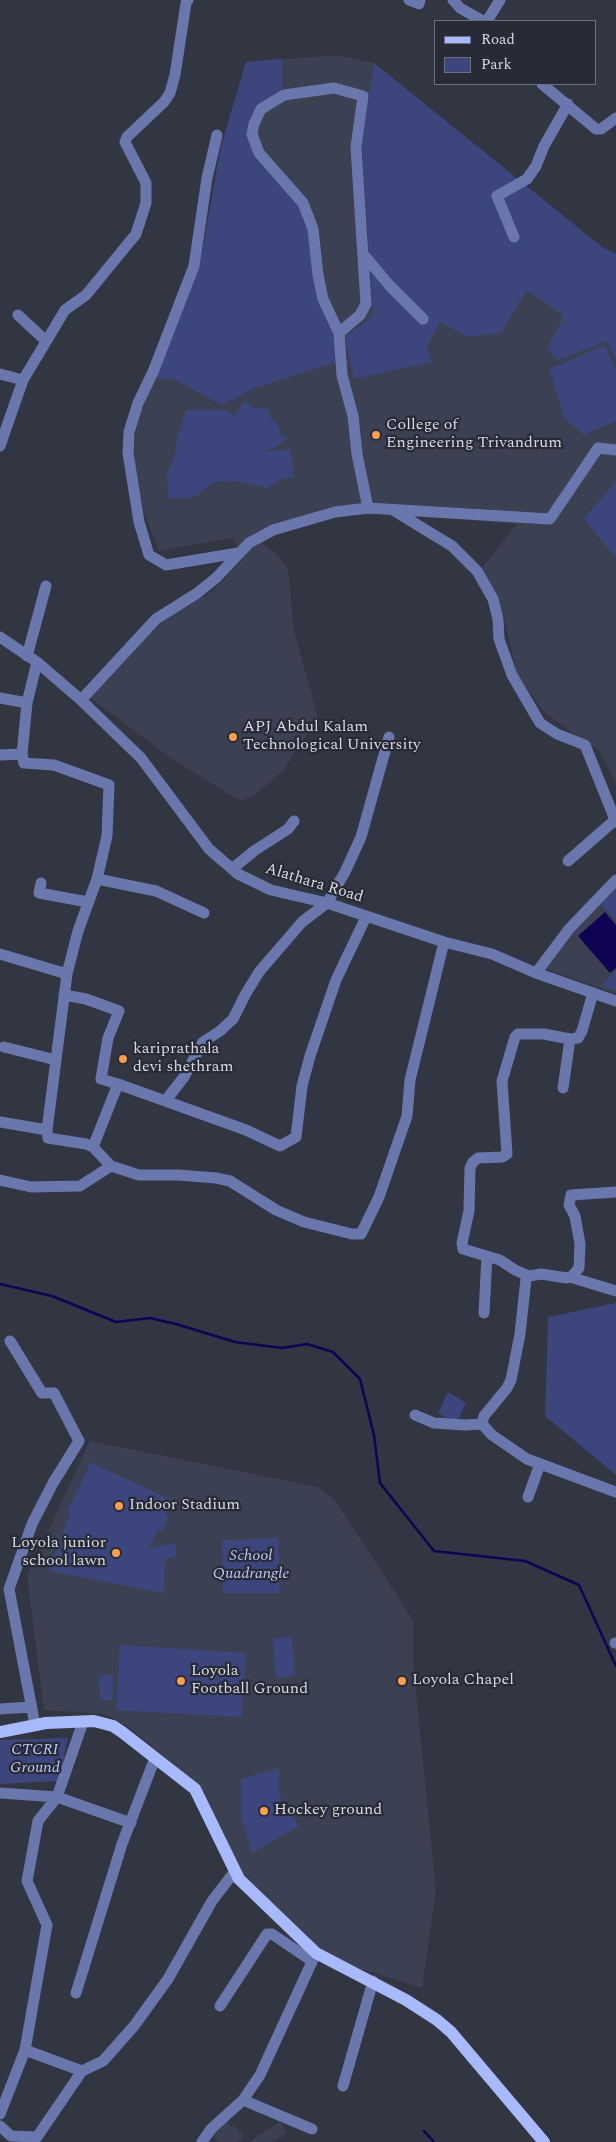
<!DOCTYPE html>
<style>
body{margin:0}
#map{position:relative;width:616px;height:2142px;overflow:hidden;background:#323542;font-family:Spectral,serif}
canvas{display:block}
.legend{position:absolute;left:434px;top:20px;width:162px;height:65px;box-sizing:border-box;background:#282b37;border:1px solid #6e717b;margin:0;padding:6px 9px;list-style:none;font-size:15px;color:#d7d9e1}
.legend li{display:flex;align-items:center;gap:10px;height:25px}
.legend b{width:25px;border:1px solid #6e717b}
</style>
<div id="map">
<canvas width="616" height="2142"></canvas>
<ul class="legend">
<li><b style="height:6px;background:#a9bafc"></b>Road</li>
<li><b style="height:14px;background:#3c467d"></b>Park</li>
</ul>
</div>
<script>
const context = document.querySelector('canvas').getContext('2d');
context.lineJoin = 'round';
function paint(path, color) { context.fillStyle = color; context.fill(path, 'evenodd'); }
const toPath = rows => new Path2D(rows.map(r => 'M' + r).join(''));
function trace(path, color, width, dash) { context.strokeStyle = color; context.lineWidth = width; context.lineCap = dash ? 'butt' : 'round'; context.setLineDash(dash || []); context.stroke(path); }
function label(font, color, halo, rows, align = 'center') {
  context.font = font + ' Spectral,serif'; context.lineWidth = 4.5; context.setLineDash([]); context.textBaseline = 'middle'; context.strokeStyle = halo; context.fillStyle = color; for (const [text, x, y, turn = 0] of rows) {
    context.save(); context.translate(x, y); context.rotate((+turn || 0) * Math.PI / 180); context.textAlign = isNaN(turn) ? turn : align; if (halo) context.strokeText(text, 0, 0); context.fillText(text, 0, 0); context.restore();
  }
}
const built = toPath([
 [338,55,374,63,602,247,616,254,616,783,600,752,545,713,517,675,504,616,481,569,517,524,391,514,333,516,281,533,262,543,276,554,288,568,294,631,318,717,284,770,252,797,240,801,172,759,89,697,153,628,214,590,243,559,233,538,159,551,143,509,132,452,138,417,200,263,221,146,246,62],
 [616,885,616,994,544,968,596,904],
 [90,1441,318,1487,335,1500,413,1620,413,1663,436,1891,422,1988,339,1962,309,1946,242,1874,197,1784,129,1727,104,1714,44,1710,27,1576],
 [226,2121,232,2127,233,2124,244,2136,237,2142,218,2142,212,2135],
 [280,2121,287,2133,274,2142,249,2142]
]);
const green = toPath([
 [282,59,282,92,256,108,248,125,254,157,299,206,309,233,335,334,336,362,255,388,222,405,176,380,154,377,200,263,221,146,246,62],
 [374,63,602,247,616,254,616,359,607,341,558,360,547,348,564,316,527,290,501,333,468,337,440,322,427,346,431,362,354,379,345,337,373,316,362,144],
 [605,345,616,370,616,421,584,435,565,419,549,369],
 [245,401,252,407,269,409,271,418,279,427,281,436,288,436,284,443,263,452,291,449,294,477,282,479,267,488,237,481,214,482,198,495,189,498,168,498,167,473,175,455,177,439,186,410,227,410,234,416],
 [616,481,616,558,584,519],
 [616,890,616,921,601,904],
 [616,971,616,991,601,985],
 [616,1303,616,1475,545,1416,548,1317],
 [448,1392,466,1403,456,1424,438,1413],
 [91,1462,170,1500,165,1514,169,1517,162,1532,158,1530,148,1549,176,1543,176,1556,165,1560,164,1593,49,1571,70,1513,67,1512],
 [278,1538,280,1593,223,1593,222,1540],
 [292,1637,295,1676,276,1678,273,1639],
 [120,1645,246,1653,242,1717,116,1710],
 [99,1675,113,1675,113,1700,100,1700],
 [68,1738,59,1781,0,1784,0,1740],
 [279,1768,279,1792,283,1804,299,1826,252,1853,241,1818,241,1779]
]);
const water = toPath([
 [605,912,616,925,616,968,610,973,578,936]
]);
const stream = toPath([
 [0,1284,52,1296,116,1322,150,1318,176,1324,235,1342,282,1348,307,1344,333,1352,360,1379,374,1435,380,1483,434,1551,525,1561,579,1585,616,1666],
 [424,2131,434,2142]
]);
const minor = toPath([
 [409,0,419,4,420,0],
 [453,0,460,8,483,21],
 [487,21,500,0],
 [542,84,596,129,601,129,616,118],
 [217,135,207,178,194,266,153,372,138,403,129,432,128,453,139,522,149,555,166,565,238,553],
 [514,237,497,196,527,179,536,166,544,146,568,104],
 [363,254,390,286,423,319],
 [18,315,46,341],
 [339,333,360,315,366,304,356,147,363,96,334,88,284,95,261,109,254,124,252,134,259,153,303,203,313,229,318,275,323,299,339,333,342,375,353,416,357,454,368,508],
 [0,374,23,380],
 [0,446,23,380,65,310,86,295,136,234,146,203,146,183,125,142,127,137,164,102,170,93,175,75,186,3,188,0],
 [393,510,452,546,477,571,493,599,498,619,499,639,512,675,540,723,557,734,585,745,616,822],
 [0,637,37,662,81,700,141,758,209,849,238,874,271,890,327,903,444,942,492,954,536,973,616,1001],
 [27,656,46,586],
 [37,662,27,703,22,754,24,763,54,765,109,785,107,836,97,879,156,891,204,913],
 [0,698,27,703],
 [81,700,156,619,196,594,216,578,249,543,273,530,335,512,368,508,550,519,598,448,616,450],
 [0,755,22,754],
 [568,861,615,820],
 [232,869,254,851,288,829,294,821],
 [41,883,39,893,88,902],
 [0,954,67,974],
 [536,973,569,929,616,880],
 [64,995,86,999,119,1011,108,1038,101,1079,118,1084],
 [4,1047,56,1060],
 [563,1088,570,1039],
 [166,1100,184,1077,203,1042,220,1031,233,1019,245,995,259,972,302,922,327,903,345,872,361,837,389,737],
 [0,1122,47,1130,67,974,78,931,97,879],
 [47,1130,48,1138,86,1144,93,1147,111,1166,139,1175,178,1175,216,1178,230,1181,276,1210,304,1222,352,1234,361,1234,379,1197,407,1116,410,1080,444,942],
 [93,1147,118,1084,246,1130,280,1146,296,1137,302,1086,310,1056,336,980,366,917],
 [0,1180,31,1187,80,1186,111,1166],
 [616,1192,571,1195,569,1205,575,1216,580,1244,579,1268,572,1276,567,1278,541,1274,529,1276,526,1279,520,1334,511,1380,507,1388,484,1416,482,1424,492,1435,527,1459,616,1492],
 [529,1276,515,1270,500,1260,463,1249,462,1243,469,1211,470,1168,473,1162,478,1158,502,1157,507,1154,502,1081,515,1037,518,1034,544,1034,570,1039,578,1038,582,1031,593,993],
 [570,1277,616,1291],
 [484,1313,487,1256],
 [10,1341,42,1393,54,1393,79,1441,53,1483,32,1524,9,1589,35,1725],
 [415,1415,434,1423,465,1425,482,1424],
 [528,1497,540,1464],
 [615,1643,616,1643],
 [0,1709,31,1707],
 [0,1793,57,1797,131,1823],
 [76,1993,122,1844,155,1758],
 [220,2006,267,1934,272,1934,312,1961],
 [25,2050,82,2071],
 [343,2086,373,1981],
 [243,2100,312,2129],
 [0,2114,25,2050,47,1925,27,1881,38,1821,57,1797,83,1722],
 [0,2126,11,2136,37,2137,82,2071,103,2061,134,2026,168,1979,212,1901,235,1871],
 [202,2142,211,2129,243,2100,260,2075,316,1953]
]);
const major = toPath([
 [0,1732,46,1723,94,1721,113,1726,122,1732,195,1789,239,1879,316,1953,406,2000,437,2020,451,2032,544,2142]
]);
const markers = [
 [376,435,5,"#fa9f4e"],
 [233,737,5,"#fa9f4e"],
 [123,1059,5,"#fa9f4e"],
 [119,1506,5,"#fa9f4e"],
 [116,1553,5,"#fa9f4e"],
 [181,1681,5,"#fa9f4e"],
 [402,1681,5,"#fa9f4e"],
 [264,1811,5,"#fa9f4e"]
];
const poiNames = [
 ["College of",386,426],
 ["Engineering Trivandrum",386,444],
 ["APJ Abdul Kalam",243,728],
 ["Technological University",243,746],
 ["kariprathala",133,1050],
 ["devi shethram",133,1068],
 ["Indoor Stadium",129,1506],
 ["Loyola junior",106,1544,"right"],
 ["school lawn",106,1562,"right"],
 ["Loyola",191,1672],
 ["Football Ground",191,1690],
 ["Loyola Chapel",412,1681],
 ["Hockey ground",274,1811]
];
const streetNames = [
 ["Alathara Road",314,884,17]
];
const parkNames = [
 ["School",251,1557],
 ["Quadrangle",251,1575],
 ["CTCRI",35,1751],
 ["Ground",35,1769]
];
paint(built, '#3b4052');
paint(green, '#3c467d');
paint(water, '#0e0453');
trace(stream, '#0e0453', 2.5);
trace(minor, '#6a77ad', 11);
trace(major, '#a9bafc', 12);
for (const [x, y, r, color] of markers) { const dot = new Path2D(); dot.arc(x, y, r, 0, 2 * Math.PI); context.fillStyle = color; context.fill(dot); trace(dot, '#282b37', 2); }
label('16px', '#d7d9e1', '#282b37', poiNames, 'left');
label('16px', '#d7d9e1', '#282b37', streetNames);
label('italic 16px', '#bdc9f5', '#282b37', parkNames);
</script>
